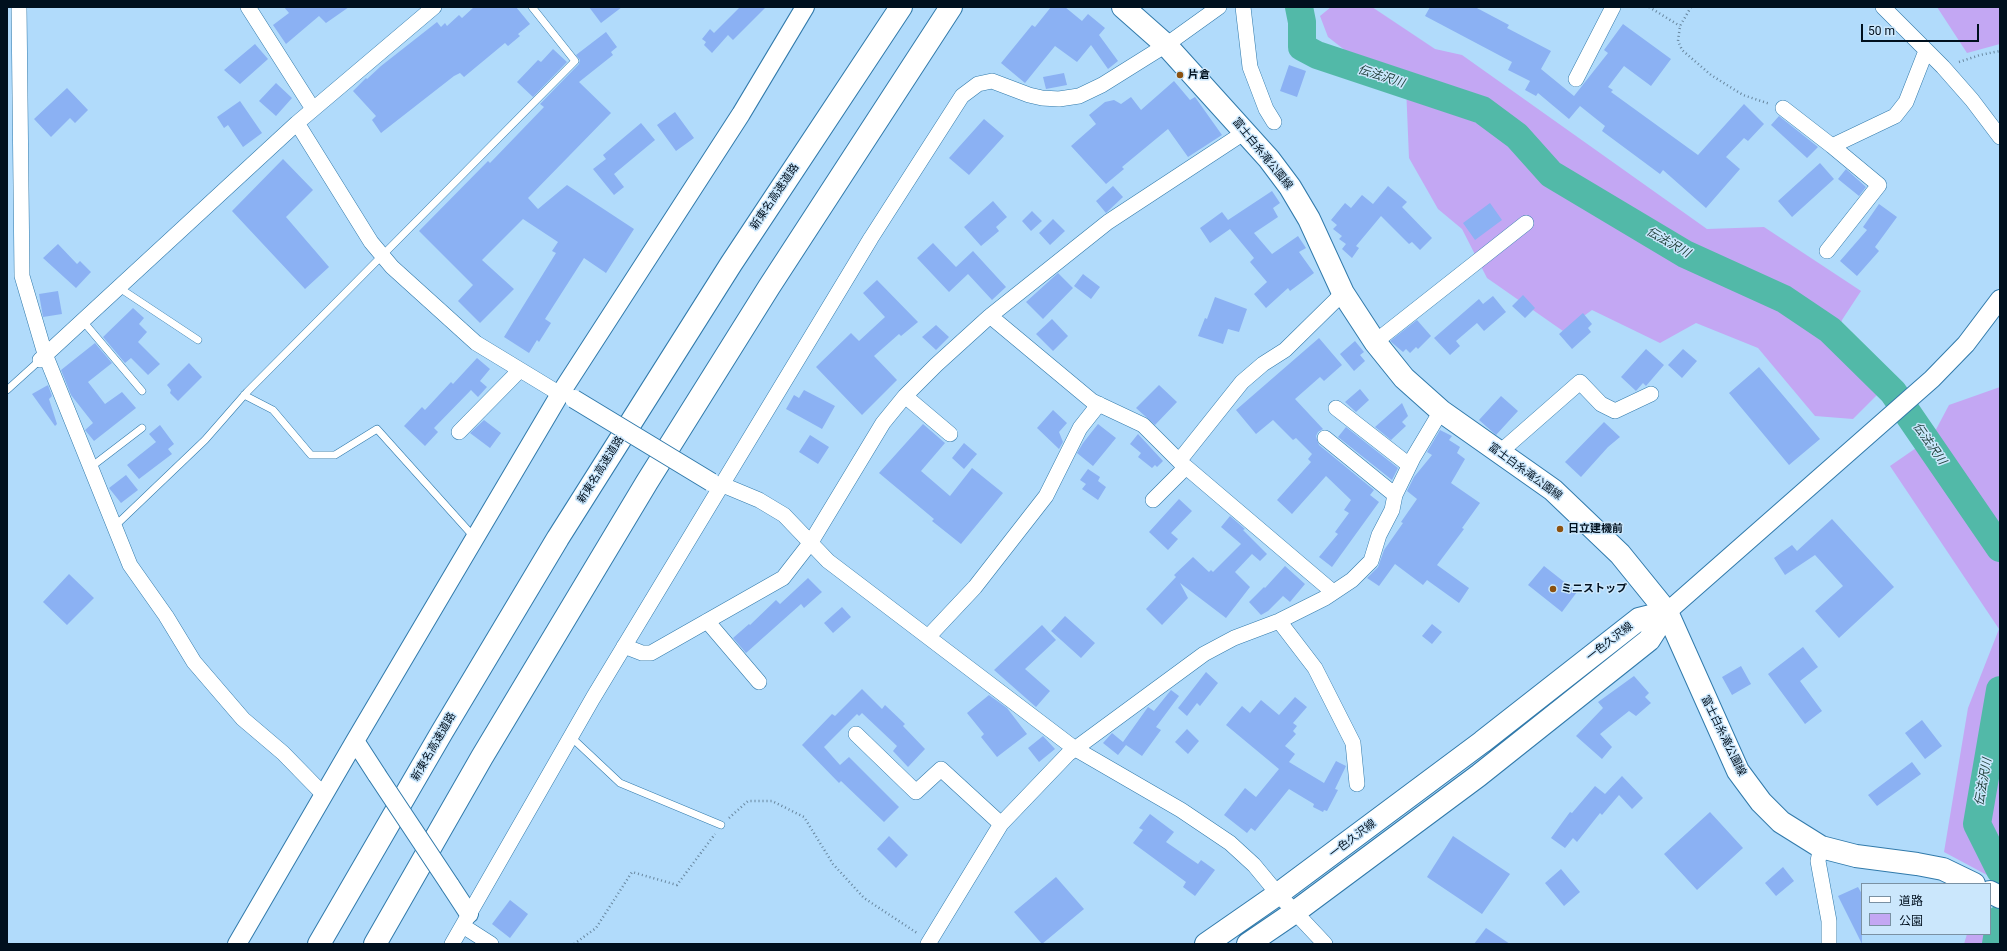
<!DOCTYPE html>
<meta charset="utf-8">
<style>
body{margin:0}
#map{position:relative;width:2007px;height:951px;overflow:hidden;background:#b1dbfb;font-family:Roboto,"Noto Sans JP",sans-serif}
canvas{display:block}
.frame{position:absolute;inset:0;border:8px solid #00101e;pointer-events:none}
.legend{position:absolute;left:1861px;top:883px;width:130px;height:52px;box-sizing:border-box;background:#cbe7fc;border:1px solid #7a91a3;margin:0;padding:5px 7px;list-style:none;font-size:12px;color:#00101e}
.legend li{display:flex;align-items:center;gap:8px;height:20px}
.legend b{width:20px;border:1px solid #7a91a3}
.scale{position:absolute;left:1861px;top:24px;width:118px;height:18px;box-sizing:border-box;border:2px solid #00101e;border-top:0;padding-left:5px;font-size:12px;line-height:14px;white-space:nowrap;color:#00101e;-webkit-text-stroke:3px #cbe7fc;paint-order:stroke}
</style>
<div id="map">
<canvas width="2007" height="951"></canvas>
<div class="frame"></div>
<ul class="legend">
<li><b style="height:5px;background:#fff"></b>道路</li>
<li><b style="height:11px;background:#c3a7f3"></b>公園</li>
</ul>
<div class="scale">50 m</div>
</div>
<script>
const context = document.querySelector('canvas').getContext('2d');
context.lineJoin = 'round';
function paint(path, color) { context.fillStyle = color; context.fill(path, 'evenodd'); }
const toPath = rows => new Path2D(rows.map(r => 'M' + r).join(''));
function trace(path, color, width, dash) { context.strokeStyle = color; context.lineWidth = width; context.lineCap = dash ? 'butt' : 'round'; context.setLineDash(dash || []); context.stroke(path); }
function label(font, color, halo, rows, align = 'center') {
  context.font = font + ' Roboto,"Noto Sans JP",sans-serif'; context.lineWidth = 3; context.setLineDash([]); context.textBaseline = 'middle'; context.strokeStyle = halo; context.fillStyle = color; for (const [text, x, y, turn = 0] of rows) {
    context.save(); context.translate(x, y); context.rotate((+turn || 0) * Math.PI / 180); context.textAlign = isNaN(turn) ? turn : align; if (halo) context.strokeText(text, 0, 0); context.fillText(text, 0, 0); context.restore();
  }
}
const green = toPath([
 [1331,7,1372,7,1435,49,1462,55,1707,229,1764,227,1861,291,1842,320,1838,346,1870,364,1879,393,1853,419,1815,416,1758,348,1696,323,1660,343,1592,310,1563,331,1487,278,1462,229,1438,209,1409,158,1406,86,1378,76,1328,37,1320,16],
 [1937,7,2000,7,2000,44,1967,53],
 [2000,387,2000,882,1944,852,1968,708,1999,629,1890,466,1932,437,1949,405],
 [1990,918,2000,920,2000,939,1998,944,1964,944,1967,934,1990,934]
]);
const river = toPath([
 [1299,7,1302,22,1302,47,1317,55,1482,110,1517,136,1551,174,1685,254,1784,299,1830,330,1893,392,2000,548],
 [2000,690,1977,824,2000,870],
 [1996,944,2000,919]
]);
const building = toPath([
 [284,7,349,7,326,23,319,16,286,44,273,25,289,13],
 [474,7,516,7,530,24,518,34,520,36,508,46,505,43,464,77,460,73,454,76,381,133,372,120,376,116,353,91,366,78,367,79,381,66,437,22,441,27,445,23,447,26,459,15,462,18],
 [589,7,622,7,601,23],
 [740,7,766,7,733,40,728,35,712,53,704,45,706,42,702,39,710,29,714,33],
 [1051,7,1065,7,1082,21,1088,14,1105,28,1099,35,1118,61,1108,69,1091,45,1077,62,1055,46,1025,83,1001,63,1032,25,1035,27],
 [1430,7,1475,7,1509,25,1507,28,1551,51,1541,69,1574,96,1608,53,1604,50,1623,24,1671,59,1651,86,1624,66,1608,87,1613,90,1611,92,1698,155,1744,104,1764,124,1748,141,1744,138,1726,157,1740,169,1706,208,1663,170,1660,174,1602,131,1605,126,1580,106,1569,119,1538,93,1536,96,1525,90,1530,81,1508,70,1512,62,1425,16],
 [606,32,617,47,611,52,613,55,579,82,611,113,528,198,538,209,567,185,634,229,606,273,584,258,545,319,551,323,539,342,537,340,529,353,504,337,556,253,552,251,558,242,523,219,482,260,514,289,480,323,458,301,473,285,419,231,488,161,490,163,544,107,540,104,579,64,580,60,576,55],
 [255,44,268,59,240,84,224,70],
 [553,49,567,62,533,97,517,82,538,60,541,62],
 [1289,65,1306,71,1297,97,1280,91],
 [1064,73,1067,85,1046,89,1043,77],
 [1174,81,1190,100,1195,97,1222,135,1188,157,1168,129,1122,167,1124,169,1106,184,1071,146,1096,124,1089,115,1105,102,1114,100,1121,104,1131,97,1141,110],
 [276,83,292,98,276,116,259,101],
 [67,88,88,110,75,123,70,118,51,137,34,119],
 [240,101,262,133,243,147,228,125,224,128,217,117],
 [675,112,694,138,676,151,657,125],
 [1779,116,1818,147,1807,158,1771,125],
 [984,119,1004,136,969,175,949,158],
 [641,123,655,140,614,174,624,187,614,195,593,169,606,159,603,155],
 [283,159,313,190,286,217,329,267,305,289,232,211],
 [1820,163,1834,179,1792,217,1778,201],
 [1846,169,1866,187,1859,196,1838,179],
 [1113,186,1123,197,1106,213,1096,201],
 [1388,186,1407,202,1402,207,1432,238,1420,250,1412,242,1409,244,1381,216,1356,246,1359,248,1352,258,1342,249,1346,244,1339,239,1342,236,1333,229,1337,225,1331,220,1345,203,1351,208,1362,195,1373,204],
 [1272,191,1280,203,1273,208,1278,217,1254,233,1272,254,1298,236,1306,248,1299,252,1314,273,1290,291,1288,288,1266,308,1254,294,1267,282,1250,262,1254,258,1230,229,1210,243,1200,228,1222,212,1228,220],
 [993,201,1007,217,996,227,999,231,981,246,964,227],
 [1490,203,1502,220,1475,240,1463,223],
 [1879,204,1897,217,1875,247,1879,251,1857,276,1840,261,1867,230,1863,227],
 [1032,211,1042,221,1031,231,1022,221],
 [1053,219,1065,231,1050,245,1039,233],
 [933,243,956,267,973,251,1006,287,992,300,968,274,949,292,917,258],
 [58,244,77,264,80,261,91,272,76,288,43,258],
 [1058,273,1073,288,1043,319,1026,302],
 [1083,274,1100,287,1091,299,1074,286],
 [877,280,918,322,901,336,899,334,874,356,897,380,862,415,816,367,851,333,859,341,885,317,863,293],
 [58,291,62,314,43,317,39,294],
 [1523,295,1535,308,1525,318,1512,306],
 [1493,296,1506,312,1484,331,1477,323,1456,341,1460,346,1450,355,1434,338,1479,299,1483,304],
 [1215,297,1247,309,1239,332,1228,329,1223,344,1198,336,1205,318,1207,319],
 [133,308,144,318,139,324,147,332,138,342,160,364,148,375,131,358,125,363,103,337],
 [1583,313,1592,324,1588,328,1591,332,1572,349,1559,334],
 [1052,319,1068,336,1053,351,1036,334],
 [1417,320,1431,336,1418,349,1416,347,1410,353,1406,349,1403,352,1390,341],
 [936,325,949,337,936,350,922,337],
 [1319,338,1342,365,1324,381,1320,377,1295,399,1323,429,1318,432,1316,436,1319,445,1374,490,1370,495,1379,502,1332,567,1319,557,1338,534,1335,532,1349,513,1344,510,1351,500,1326,476,1292,514,1277,500,1311,462,1308,459,1312,454,1296,438,1293,440,1273,420,1256,434,1236,410],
 [1355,341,1364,352,1360,355,1365,361,1354,371,1340,354],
 [95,343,112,363,88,382,105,404,122,392,136,408,94,441,85,430,93,423,71,395,61,370],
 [1646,349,1664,365,1646,386,1643,383,1636,391,1621,377],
 [1683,349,1697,361,1682,378,1668,365],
 [477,358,490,369,480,381,487,387,478,397,471,390,434,428,438,432,425,446,404,426,422,407,425,410,451,382,453,384],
 [189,363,202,377,178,401,170,393,171,390,167,385],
 [1759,367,1820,439,1789,465,1729,393],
 [48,385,52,396,49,399,57,424,55,426,32,394],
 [1159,385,1177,402,1155,425,1136,408],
 [1360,389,1369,400,1356,412,1345,402],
 [804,390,835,406,822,429,786,409,794,395,799,398],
 [1501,396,1518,411,1496,435,1479,420],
 [1402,403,1408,416,1402,422,1406,426,1391,440,1375,427],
 [1053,410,1067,423,1059,432,1063,442,1059,449,1037,428],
 [484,420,501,433,490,448,470,433],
 [1604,422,1620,437,1608,447,1581,477,1565,462],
 [923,424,945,443,921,471,950,496,972,468,1003,493,961,544,932,521,934,519,879,473],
 [1098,424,1116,438,1093,466,1077,453,1083,443],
 [160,425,174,444,168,449,172,454,139,479,127,465,156,442,149,434],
 [1346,427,1398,468,1392,480,1338,437],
 [1440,430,1452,436,1449,440,1460,447,1457,453,1465,459,1451,483,1480,503,1462,528,1464,529,1437,565,1469,588,1459,603,1427,580,1423,585,1395,564,1379,586,1367,578,1378,567,1384,550,1403,523,1401,522,1417,499,1407,491,1414,477,1432,455,1427,452],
 [1138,434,1163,461,1157,467,1155,465,1152,468,1138,457,1141,453,1130,444],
 [810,435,829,447,818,464,799,452],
 [964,443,977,454,964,469,952,458],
 [1088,469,1100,477,1098,481,1106,487,1098,500,1082,489,1086,484,1080,480],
 [126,475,138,490,121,503,109,488],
 [1179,499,1192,511,1171,533,1178,539,1168,550,1149,532],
 [1230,516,1245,529,1243,530,1267,554,1260,561,1252,554,1235,572,1250,587,1226,618,1180,583,1188,598,1162,625,1146,609,1176,577,1174,575,1193,557,1209,572,1211,570,1213,572,1241,544,1221,527],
 [1832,519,1894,587,1839,638,1815,611,1843,586,1815,555,1785,575,1774,558,1792,545,1797,551],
 [1285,566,1305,584,1290,602,1283,596,1268,611,1261,615,1249,602,1264,587,1265,588],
 [1544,566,1577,592,1562,612,1528,585],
 [69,574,94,598,67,625,43,602],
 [808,578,822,592,804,608,801,604,746,653,733,638,749,624,750,625,776,600,780,604],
 [842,607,851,617,833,633,824,623],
 [1065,616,1095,643,1081,658,1051,631],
 [1432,624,1442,632,1432,644,1422,636],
 [1042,625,1056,640,1025,669,1050,691,1036,707,994,670],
 [1803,647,1818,667,1800,681,1822,711,1805,724,1768,674],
 [1741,666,1751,684,1732,695,1722,677],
 [1206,672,1218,683,1200,706,1197,703,1187,716,1178,708],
 [1634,676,1649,693,1645,697,1651,703,1636,716,1629,711,1600,734,1612,747,1602,759,1576,736,1603,708,1598,702],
 [862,689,882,709,885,705,905,724,903,726,925,749,908,767,893,751,897,746,862,713,859,716,857,714,824,747,840,765,849,757,899,807,884,822,841,781,839,783,802,745,832,714,835,716],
 [1171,690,1179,696,1156,727,1161,730,1142,756,1126,745,1118,755,1103,743,1112,733,1123,742,1148,707,1154,711],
 [989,695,1007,708,1027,734,997,757,981,737,984,734,967,713],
 [1295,697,1307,707,1293,723,1297,726,1293,731,1296,734,1285,746,1295,754,1289,762,1324,783,1336,761,1346,766,1335,789,1338,790,1327,811,1324,810,1323,812,1313,807,1314,804,1289,789,1255,831,1251,828,1247,833,1224,815,1245,788,1256,797,1279,769,1226,725,1242,706,1250,713,1261,700,1279,715],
 [1922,720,1942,746,1925,759,1905,733],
 [1187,729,1199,741,1188,754,1175,742],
 [1043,736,1055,749,1039,762,1028,748],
 [1912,762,1921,774,1877,806,1868,795],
 [1622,776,1643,798,1632,809,1619,795,1602,815,1600,813,1577,842,1573,838,1565,848,1551,838,1570,812,1572,813,1595,786,1605,794],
 [1710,812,1743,848,1697,890,1664,854],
 [1150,814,1174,832,1166,842,1198,864,1201,860,1215,870,1195,896,1183,887,1186,882,1133,843,1143,830,1139,828],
 [889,836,908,855,896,868,877,849],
 [1453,836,1510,874,1482,914,1427,877],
 [1783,867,1794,881,1776,896,1765,883],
 [1561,869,1580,892,1564,906,1545,883],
 [1056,877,1084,909,1042,944,1014,912],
 [1858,887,1862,894,1862,944,1838,896],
 [510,900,528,914,510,938,492,924],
 [1486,928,1510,944,1474,944]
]);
const path = toPath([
 [1649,7,1680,26],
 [1691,7,1680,26,1678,41,1682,50,1711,75,1743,95,1770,104],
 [1959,62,1980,55,2000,51],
 [729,818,748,801,772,801,804,817,833,864,864,898,917,933],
 [574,944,596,928,632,872,677,885,715,834]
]);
const service = toPath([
 [118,287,198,340],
 [82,320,142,391],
 [7,390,39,361],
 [244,395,273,410,311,455,335,455,377,429,474,537],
 [91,467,142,428],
 [115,526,205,440,247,392,575,61,532,7],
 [571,737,620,783,721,825]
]);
const minor = toPath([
 [19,7,22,276,45,354,130,565,166,616,194,662,243,719,283,753,324,795],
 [248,7,313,109],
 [1243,7,1250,67,1266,109,1274,122],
 [1883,7,1943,67,1972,100,2000,137],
 [1576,79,1613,7],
 [1783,108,1832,146,1895,116,1906,102,1926,51],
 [297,123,371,242,392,267,476,343,560,394],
 [1827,251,1879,185,1832,146],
 [990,316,1092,401,1143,425,1179,461,1333,592],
 [1375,342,1526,223],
 [40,360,297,123,434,7],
 [905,396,950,434],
 [1336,408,1409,465],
 [459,432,520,370],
 [1325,438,1395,495],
 [1499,453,1580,382,1601,404,1615,411,1651,394],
 [1179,461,1242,382,1263,364,1285,350,1343,293],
 [723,485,759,500,784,515,828,561,1074,748,1181,810,1230,843,1254,865,1278,894,1325,944],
 [1153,500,1186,467],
 [707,621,759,682],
 [1279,621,1315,668,1353,743,1357,784],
 [928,637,975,587,1046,496,1080,428,1099,404],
 [624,646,642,653,651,653,783,578,811,542,883,423,905,396,936,365,990,316,1108,222,1245,132],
 [856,734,916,792,941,769,1001,824],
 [1821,847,1818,861,1829,921,1829,944],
 [463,926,491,944],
 [452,944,593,698,871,238,962,96,978,84,992,81,1029,95,1042,98,1059,99,1079,96,1102,85,1166,45,1219,7],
 [928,944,1001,824,1068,754,1204,654,1234,638,1279,621,1325,598,1352,580,1371,561,1379,535,1392,510,1395,495,1413,458,1441,411]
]);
const tertiary = toPath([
 [1667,612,1932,379,1966,344,2000,299],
 [355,741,377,775],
 [450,885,469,914],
 [237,944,355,741,560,394,741,114,805,7]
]);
const primary = toPath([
 [1123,7,1166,45,1269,159,1290,187,1309,219,1343,293,1375,342,1404,378,1441,411,1553,490,1620,554,1667,612,1738,771,1761,802,1781,822,1821,847,1856,856,1917,864,1943,869,1974,884],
 [1990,892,2000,897],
 [1206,944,1278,894,1482,742,1639,619,1667,612],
 [1248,944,1295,912,1478,776,1649,640,1667,612]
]);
const motorway = toPath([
 [319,944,442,732,558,538,731,264,901,7],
 [375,944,482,757,647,482,769,287,951,7]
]);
const tertiaryBridge = toPath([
 [574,399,711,482],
 [377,775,450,885]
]);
const markers = [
 [1180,75,4,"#8c510f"],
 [1560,529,4,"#8c510f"],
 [1553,589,4,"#8c510f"]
];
const poiNames = [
 ["片倉",1188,75],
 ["日立建機前",1568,529],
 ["ミニストップ",1561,589]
];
const streetNames = [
 ["富士白糸滝公園線",1262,154,51],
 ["新東名高速道路",775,197,-56],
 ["新東名高速道路",601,470,-58],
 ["富士白糸滝公園線",1525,472,36],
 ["一色久沢線",1610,642,-38],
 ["富士白糸滝公園線",1723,736,64],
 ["新東名高速道路",434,747,-60],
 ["一色久沢線",1353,839,-37]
];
const waterNames = [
 ["伝法沢川",1381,77,18],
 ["伝法沢川",1668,243,30],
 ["伝法沢川",1929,444,55],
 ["伝法沢川",1984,782,-80]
];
paint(green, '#c3a7f3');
trace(river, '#52b9a8', 28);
paint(building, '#8bb1f3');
trace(service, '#317aab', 8);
trace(minor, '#317aab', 16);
trace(tertiary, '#317aab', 20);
trace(primary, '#317aab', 24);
trace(motorway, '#317aab', 24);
trace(path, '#67869e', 2.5, [1, 3]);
trace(service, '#fff', 7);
trace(minor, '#fff', 15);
trace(tertiary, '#fff', 18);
trace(primary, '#fff', 22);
trace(motorway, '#fff', 22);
trace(tertiaryBridge, '#317aab', 20, []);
trace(tertiaryBridge, '#fff', 18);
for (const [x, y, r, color] of markers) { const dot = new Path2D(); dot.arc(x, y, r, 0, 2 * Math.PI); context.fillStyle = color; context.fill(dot); trace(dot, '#cbe7fc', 1.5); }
label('bold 11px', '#00101e', '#cbe7fc', poiNames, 'left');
label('11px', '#00101e', '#cbe7fc', streetNames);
label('italic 12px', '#22413b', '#cbe7fc', waterNames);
</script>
